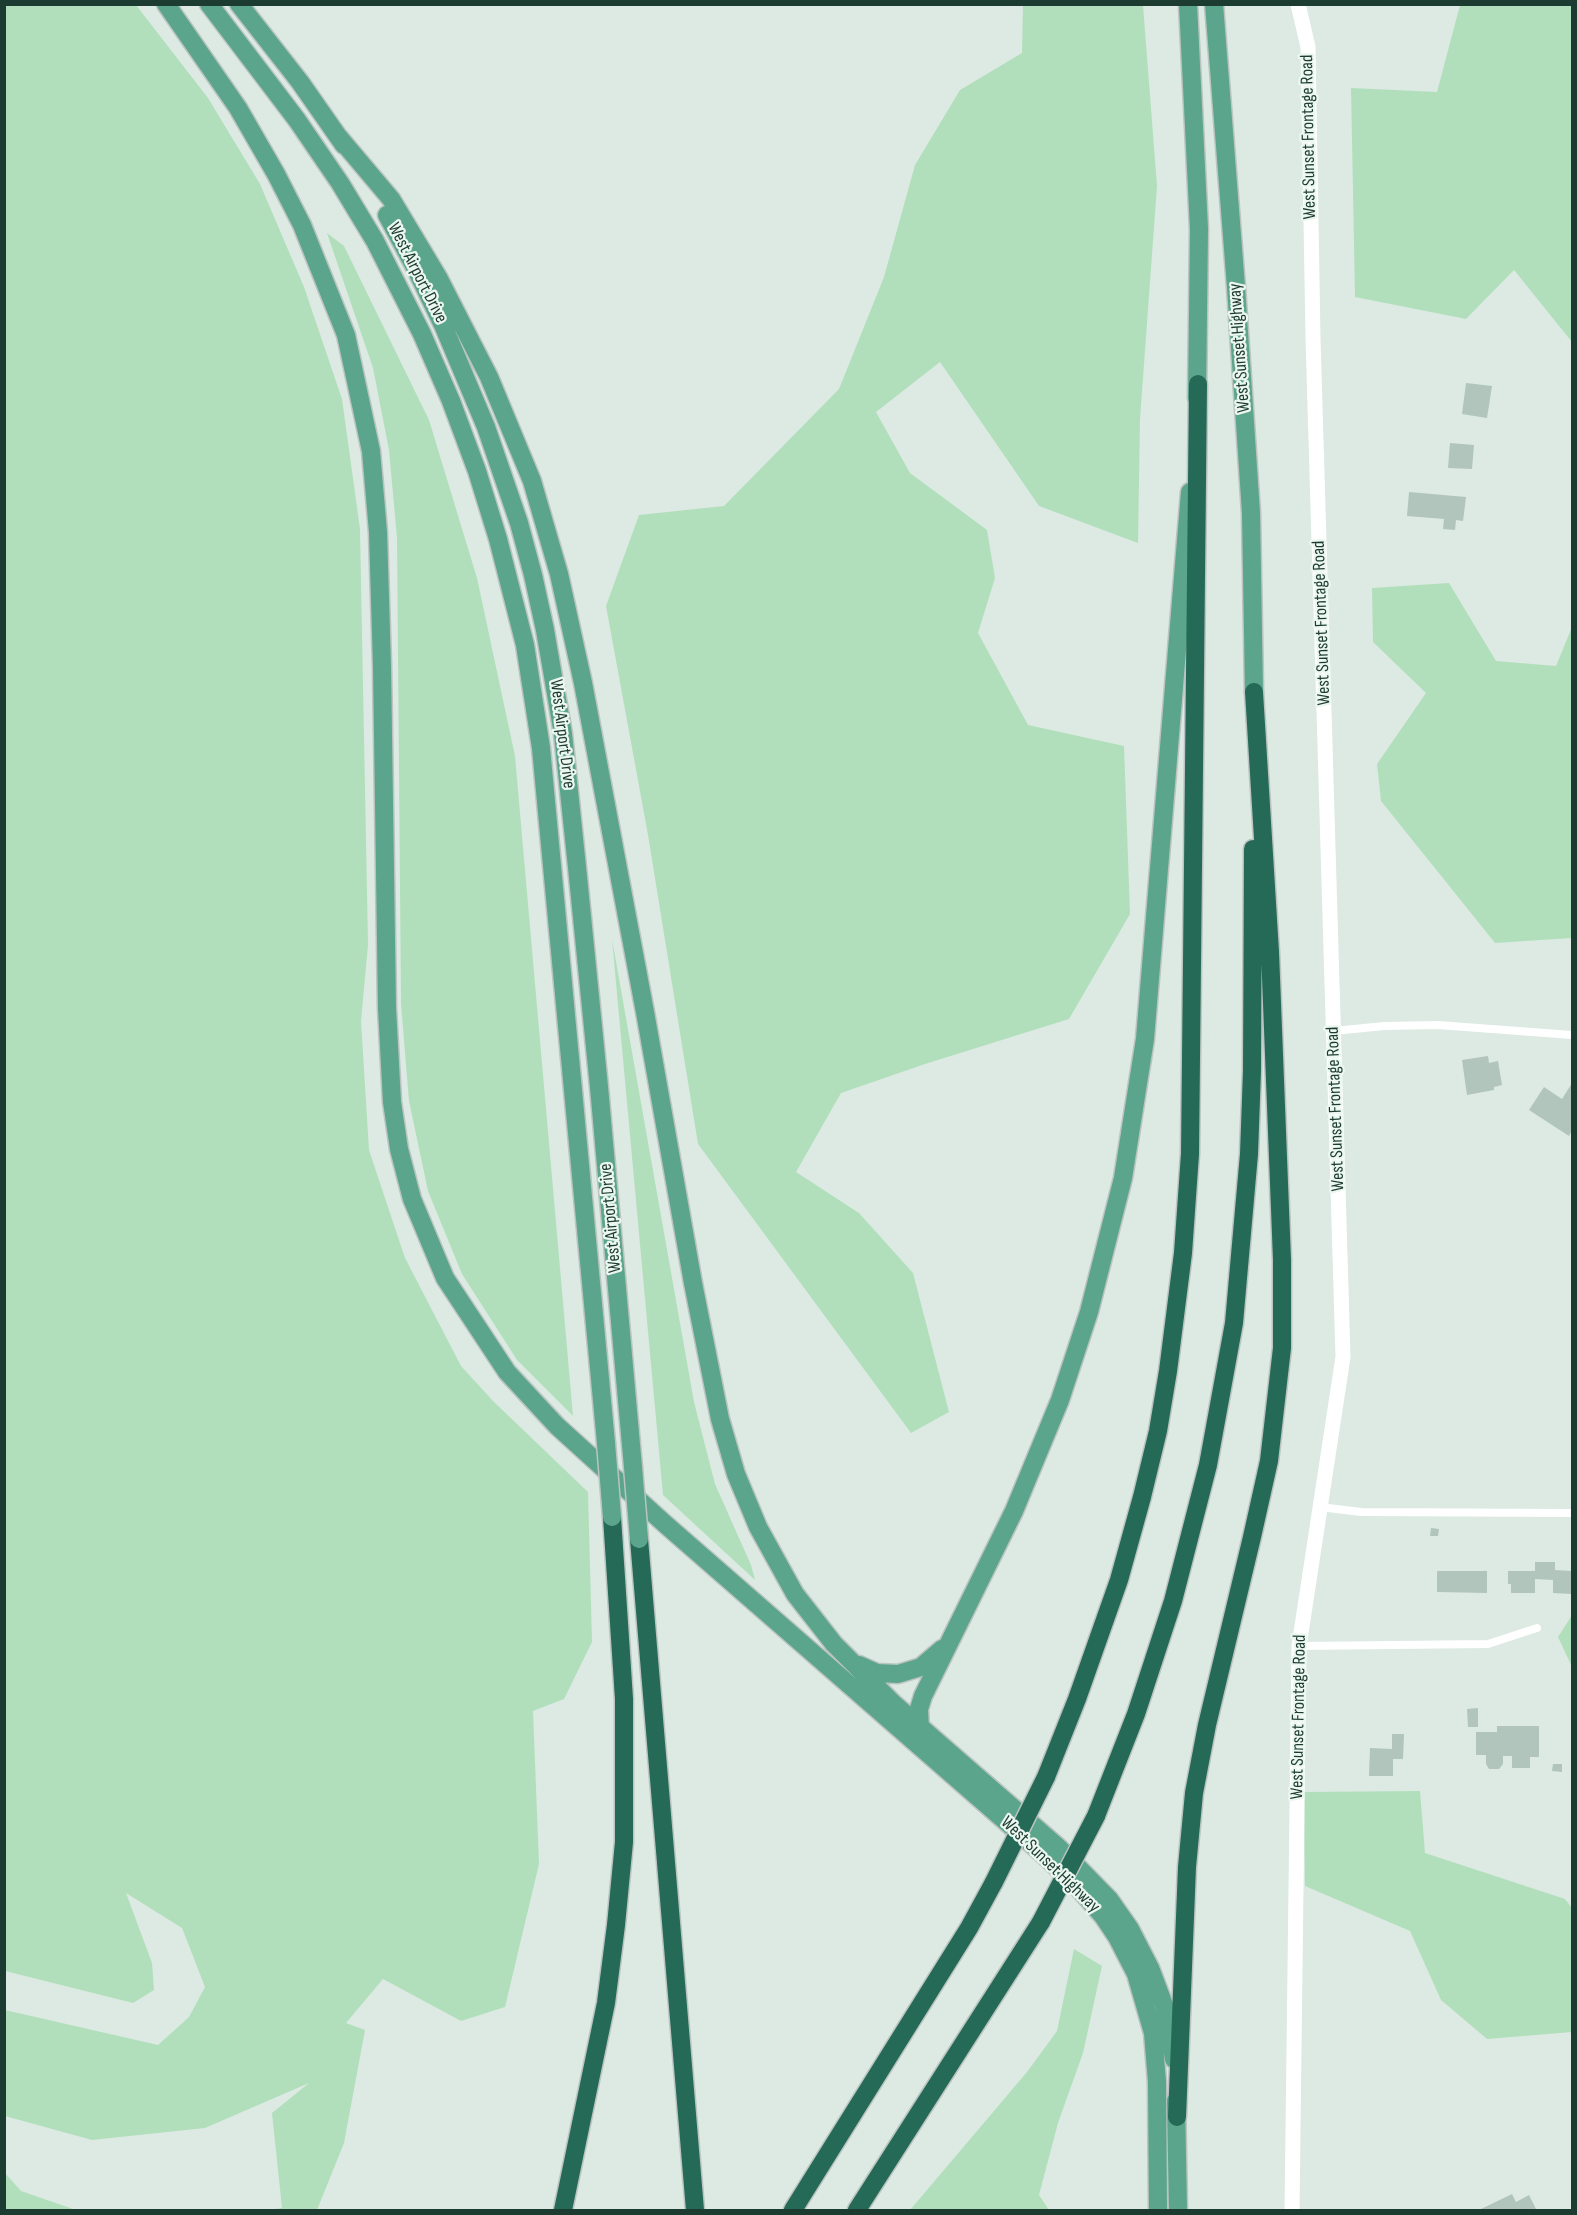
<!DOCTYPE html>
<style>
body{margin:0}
#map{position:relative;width:1577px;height:2215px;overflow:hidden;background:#dceae3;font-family:"Sofia Sans Condensed",sans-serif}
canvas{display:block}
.frame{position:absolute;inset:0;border:6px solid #1c3b31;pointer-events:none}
</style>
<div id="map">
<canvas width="1577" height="2215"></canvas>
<div class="frame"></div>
</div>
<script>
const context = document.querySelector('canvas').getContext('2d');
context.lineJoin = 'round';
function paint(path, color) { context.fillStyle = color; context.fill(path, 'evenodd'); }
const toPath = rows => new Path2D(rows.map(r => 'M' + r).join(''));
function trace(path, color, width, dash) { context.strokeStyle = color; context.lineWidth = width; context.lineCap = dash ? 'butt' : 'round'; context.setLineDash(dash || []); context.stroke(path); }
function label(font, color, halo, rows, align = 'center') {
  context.font = font + ' "Sofia Sans Condensed",sans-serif'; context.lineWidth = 4.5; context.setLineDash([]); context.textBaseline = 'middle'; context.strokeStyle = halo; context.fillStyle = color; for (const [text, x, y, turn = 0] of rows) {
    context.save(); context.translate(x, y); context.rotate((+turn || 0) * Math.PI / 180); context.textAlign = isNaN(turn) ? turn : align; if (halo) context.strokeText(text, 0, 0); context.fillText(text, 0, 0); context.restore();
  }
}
const green = toPath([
 [5,4,136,5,208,98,260,184,304,287,342,399,360,529,368,945,361,1021,369,1150,405,1258,461,1366,493,1401,588,1492,592,1642,564,1699,533,1711,539,1864,505,2007,461,2021,383,1979,346,2023,365,2030,344,2143,317,2210,267,2210,282,2208,272,2113,309,2083,205,2128,92,2140,5,2116,5,2010,158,2045,189,2017,205,1987,182,1928,126,1893,152,1963,154,1990,133,2003,5,1971],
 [1023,5,1143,5,1157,186,1140,419,1138,543,1039,506,940,362,876,412,910,473,987,530,995,578,978,633,1028,725,1124,746,1130,914,1069,1019,925,1064,841,1093,796,1172,859,1213,913,1273,949,1412,911,1433,698,1144,648,835,606,606,639,515,724,506,839,389,884,277,915,165,960,90,1022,53],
 [1460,5,1572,5,1572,342,1514,270,1466,319,1355,297,1351,88,1437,92],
 [327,233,344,246,429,420,477,578,515,756,573,1416,517,1360,462,1274,428,1191,409,1101,401,1004,397,538,389,450,373,368],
 [1449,583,1496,661,1556,666,1572,627,1572,938,1495,943,1381,801,1377,764,1426,693,1373,642,1372,588],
 [612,939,694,1402,715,1484,751,1565,755,1580,663,1495],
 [1572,1615,1572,1667,1558,1637],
 [1420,1791,1425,1853,1565,1899,1572,1908,1572,2032,1487,2039,1441,2000,1410,1931,1305,1886,1304,1792],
 [1074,1949,1102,1966,1083,2053,1058,2123,1039,2195,1049,2210,910,2210,1027,2072,1057,2031],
 [5,2173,21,2191,76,2210,5,2210]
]);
const building = toPath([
 [1466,383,1492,386,1487,418,1462,414],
 [1450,443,1474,445,1472,469,1448,468],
 [1409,492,1466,497,1463,521,1456,520,1455,530,1443,529,1444,519,1407,516],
 [1488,1056,1489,1063,1498,1061,1502,1085,1494,1087,1494,1090,1467,1095,1462,1060],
 [1572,1083,1572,1130,1569,1136,1529,1110,1544,1087,1562,1099],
 [1431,1528,1439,1529,1438,1536,1430,1536],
 [1535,1562,1555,1562,1555,1570,1572,1571,1572,1594,1553,1593,1553,1580,1535,1579,1535,1593,1511,1593,1511,1584,1508,1584,1508,1571,1535,1571],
 [1437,1571,1487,1571,1487,1593,1437,1592],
 [1478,1708,1478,1727,1468,1727,1467,1709],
 [1497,1726,1539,1726,1539,1757,1530,1757,1530,1768,1512,1768,1512,1756,1503,1756,1503,1764,1499,1769,1489,1769,1486,1764,1486,1755,1476,1755,1476,1732,1497,1732],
 [1392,1734,1404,1734,1403,1759,1393,1759,1393,1776,1369,1776,1370,1748,1392,1749],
 [1553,1764,1562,1764,1562,1772,1552,1771],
 [1512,2194,1516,2202,1529,2195,1536,2209,1479,2210]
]);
const lane = toPath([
 [1334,1031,1384,1026,1438,1025,1572,1035],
 [1320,1507,1361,1512,1572,1513],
 [1299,1646,1488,1644,1537,1628]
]);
const street = toPath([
 [1292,2210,1299,1646,1343,1357,1313,338,1308,47,1298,4]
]);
const primary = toPath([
 [166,4,238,108,276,174,302,225,346,335,357,386,371,451,378,532,382,666,387,1008,392,1102,399,1149,412,1199,445,1278,507,1372,557,1426,665,1524,1042,1853,1077,1886,1103,1916,1117,1937,1136,1974,1153,2033,1157,2082,1158,2210],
 [209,4,297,120,340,183,375,241,422,334,451,401,477,471,498,539,525,645,541,748,606,1443],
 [239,4,300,82,344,145],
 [1188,4,1199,229,1197,398],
 [1214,4,1236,287,1251,513,1254,692],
 [337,135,391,199,439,279,489,377,532,481,559,574,583,683,645,1012,693,1283,720,1419,736,1474,758,1527,795,1594,834,1644,894,1704,1059,1848,1109,1899,1130,1929,1150,1968,1164,2005,1174,2059],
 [387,215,417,271,443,325,486,427,519,523,533,575,545,630,563,734,577,867,599,1087,633,1467],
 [859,1665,877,1673,898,1674,921,1667,942,1649],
 [920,1731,919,1709,923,1696,1014,1511,1060,1400,1089,1312,1123,1178,1145,1039,1190,492],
 [1176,2101,1178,2210]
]);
const highway = toPath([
 [639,1539,695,2210],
 [1046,1777,1077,1699,1119,1580,1142,1497,1158,1431,1168,1371,1183,1253,1190,1154,1198,384],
 [1096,1816,1136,1714,1173,1601,1208,1465,1234,1323,1249,1154,1252,1071,1253,849],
 [1177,2117,1187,1867,1194,1793,1207,1725,1252,1537,1269,1461,1282,1348,1282,1260,1270,952,1254,692],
 [563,2210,606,2003,616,1925,624,1842,624,1699,612,1517],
 [793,2210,969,1928,994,1882],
 [857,2210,1041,1922]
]);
const primaryBridge = toPath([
 [606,1443,612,1517],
 [633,1467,639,1539]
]);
const highwayBridge = toPath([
 [994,1882,1046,1777],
 [1041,1922,1096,1816]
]);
const streetNames = [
 ["West Sunset Frontage Road",1309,137,-91],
 ["West Airport Drive",417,273,63],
 ["West Sunset Highway",1240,348,-94],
 ["West Sunset Frontage Road",1322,623,-92],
 ["West Airport Drive",562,734,83],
 ["West Sunset Frontage Road",1336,1109,-92],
 ["West Airport Drive",611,1218,-95],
 ["West Sunset Frontage Road",1299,1717,-89],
 ["West Sunset Highway",1050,1865,44]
];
paint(green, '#b2dfbb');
paint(building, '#b1c5bc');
trace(primary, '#bbc4c1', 21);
trace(highway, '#bbc4c1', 21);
trace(lane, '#fff', 8);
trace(street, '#fff', 15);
trace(primary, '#5ba58d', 18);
trace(highway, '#256a57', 18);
trace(primaryBridge, '#bbc4c1', 21, []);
trace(highwayBridge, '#bbc4c1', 21, []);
trace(primaryBridge, '#5ba58d', 18);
trace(highwayBridge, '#256a57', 18);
label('18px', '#1c3b31', '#ecf7f1', streetNames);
</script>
